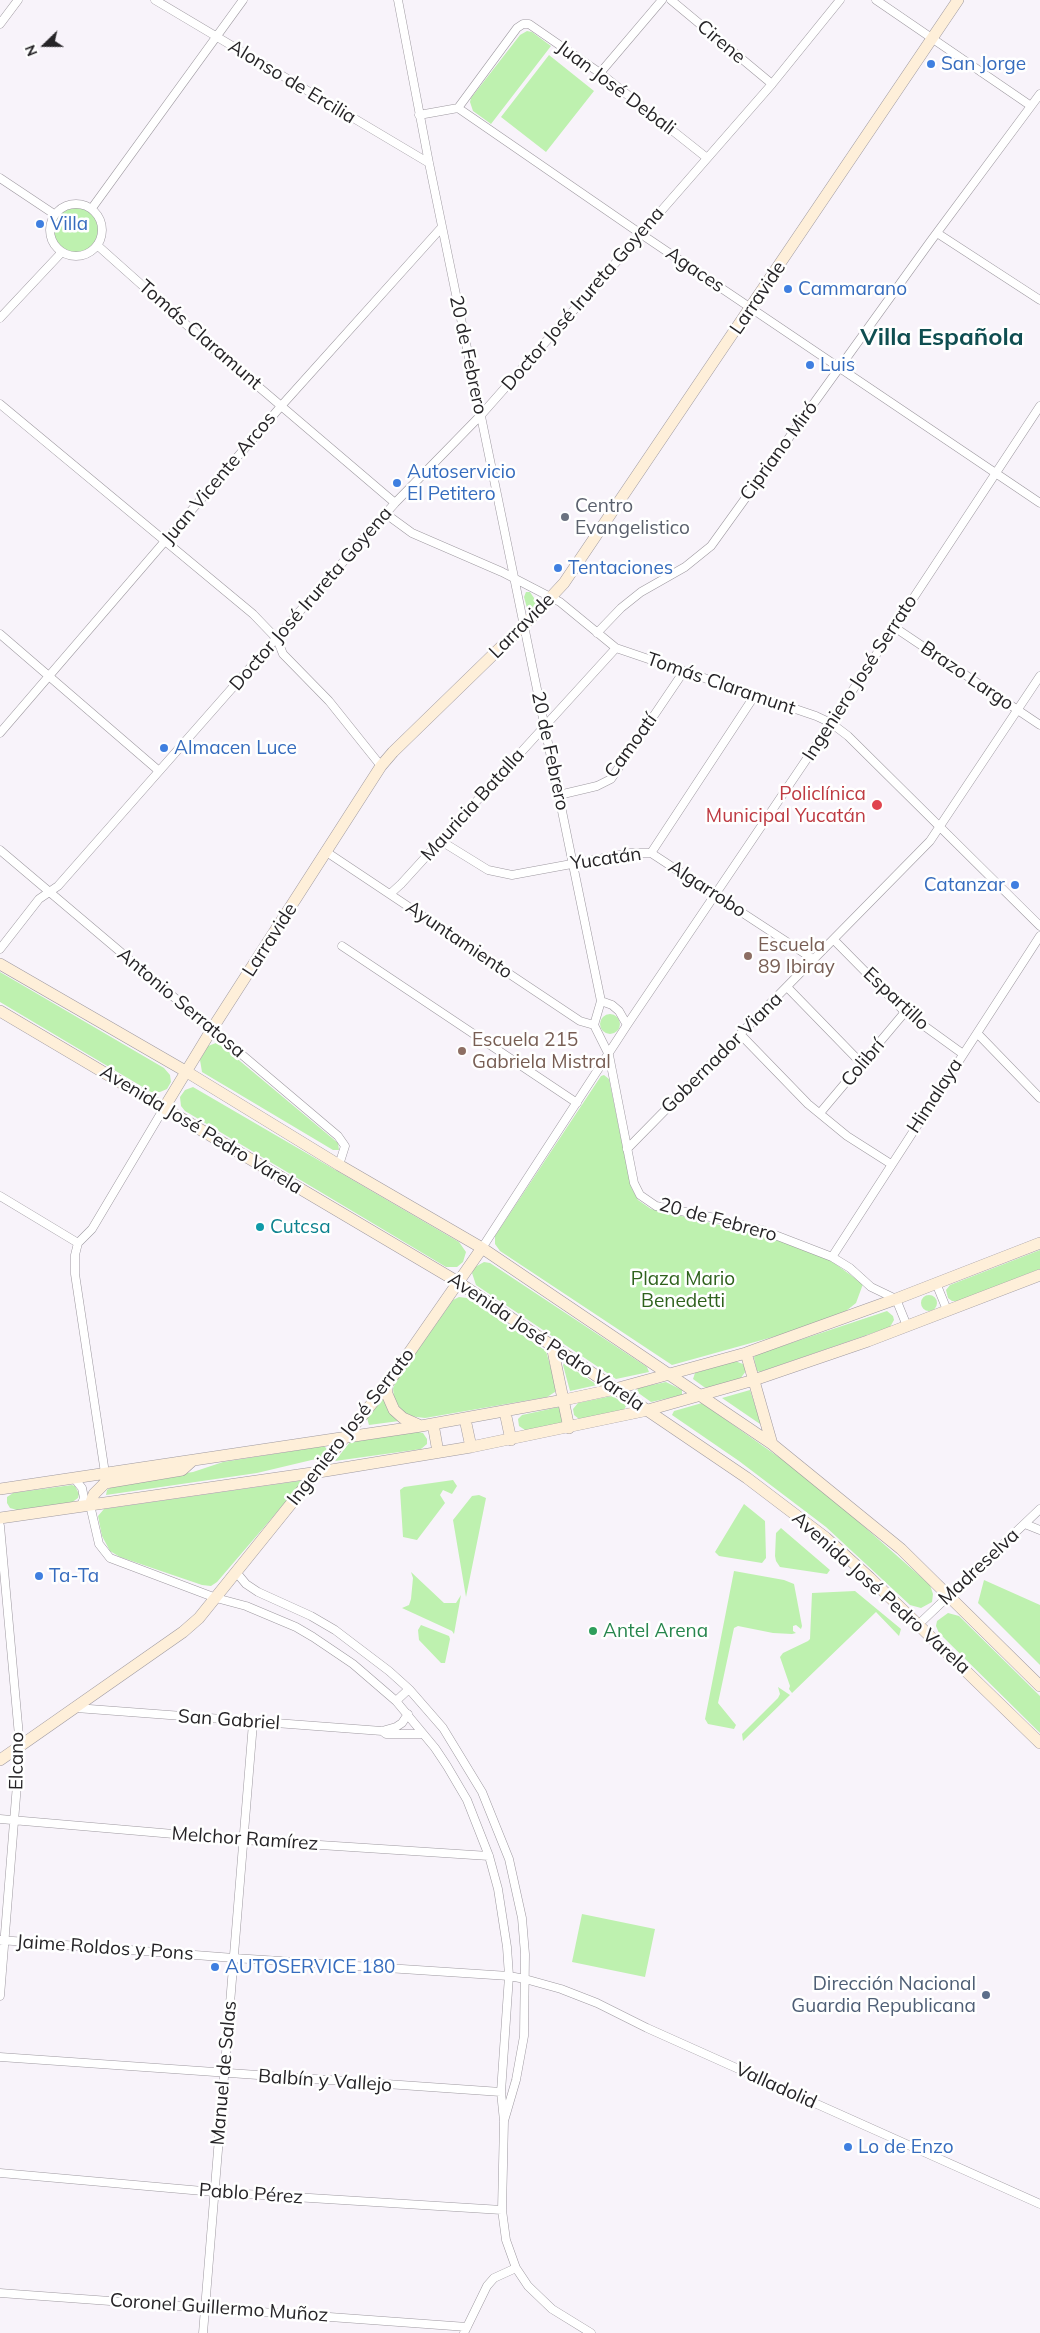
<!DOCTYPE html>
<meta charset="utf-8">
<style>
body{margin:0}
#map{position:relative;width:1040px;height:2333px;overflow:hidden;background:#f8f3fa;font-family:Mulish,sans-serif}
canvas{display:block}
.north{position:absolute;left:20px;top:20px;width:50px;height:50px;-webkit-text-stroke:4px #fff;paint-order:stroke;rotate:248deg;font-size:14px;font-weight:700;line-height:20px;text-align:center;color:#262427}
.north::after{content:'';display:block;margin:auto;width:18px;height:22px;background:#262427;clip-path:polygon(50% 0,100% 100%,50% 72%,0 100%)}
</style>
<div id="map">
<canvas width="1040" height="2333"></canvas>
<div class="north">N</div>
</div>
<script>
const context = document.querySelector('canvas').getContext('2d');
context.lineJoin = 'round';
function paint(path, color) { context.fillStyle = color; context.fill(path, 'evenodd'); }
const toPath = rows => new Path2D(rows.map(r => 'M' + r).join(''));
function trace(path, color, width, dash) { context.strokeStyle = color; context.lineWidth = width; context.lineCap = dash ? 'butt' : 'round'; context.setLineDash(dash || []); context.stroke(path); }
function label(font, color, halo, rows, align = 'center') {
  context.font = font + ' Mulish,sans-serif'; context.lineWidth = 5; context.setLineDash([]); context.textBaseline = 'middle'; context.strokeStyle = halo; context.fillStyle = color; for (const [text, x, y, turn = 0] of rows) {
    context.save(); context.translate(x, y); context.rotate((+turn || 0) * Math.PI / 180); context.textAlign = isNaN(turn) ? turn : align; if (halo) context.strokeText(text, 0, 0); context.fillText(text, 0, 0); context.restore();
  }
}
const green = toPath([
 [527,31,532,32,551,46,491,124,473,111,470,102,471,98,520,35],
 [549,55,594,91,546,152,501,117],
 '51 229a24 24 0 1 1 48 0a24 24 0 1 1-48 0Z',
 [526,592,530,592,536,601,536,606,531,610,527,608,524,597],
 [0,972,164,1068,170,1075,171,1082,167,1089,160,1092,151,1092,0,1002],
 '600 1024a10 10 0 1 1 20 0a10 10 0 1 1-20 0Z',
 [216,1043,222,1046,338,1143,339,1150,333,1150,202,1072,200,1060,208,1046],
 [604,1075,609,1079,631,1187,638,1200,651,1209,767,1236,830,1260,863,1284,856,1303,846,1311,838,1315,780,1335,672,1365,500,1251,495,1244,495,1236,601,1076],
 [193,1087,459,1242,466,1252,463,1262,457,1267,446,1267,185,1111,181,1106,180,1097,185,1090],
 [1040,1250,1040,1269,958,1301,952,1301,948,1298,946,1290,950,1285],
 [484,1262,490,1263,647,1367,649,1372,616,1379,476,1285,472,1273,475,1267],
 '921 1303a8 8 0 1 1 16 0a8 8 0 1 1-16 0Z',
 [459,1297,467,1298,546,1351,556,1386,555,1392,547,1397,425,1418,409,1416,401,1410,394,1398,393,1388,397,1380,453,1300],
 [887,1311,893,1316,894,1320,890,1327,760,1372,757,1371,754,1358,755,1355],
 [735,1361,743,1364,746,1371,740,1379,708,1388,704,1387,693,1379,695,1373],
 [564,1363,596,1384,597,1385,570,1391,563,1365],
 [666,1382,682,1390,682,1395,651,1402,637,1392,638,1388],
 [750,1390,761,1424,760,1424,722,1398],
 [612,1396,624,1403,626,1406,624,1410,579,1419,574,1415,573,1409,578,1403],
 [384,1398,399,1421,369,1425,367,1418],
 [702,1403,797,1470,851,1515,930,1585,933,1594,932,1602,921,1608,910,1605,826,1527,739,1461,672,1415,674,1411],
 [559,1407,565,1422,528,1432,519,1426,518,1419,522,1415],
 [418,1432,423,1433,427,1439,427,1444,421,1449,335,1461,350,1442],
 [324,1446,328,1450,320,1458,257,1473,106,1495,107,1490,118,1483,193,1472,223,1462],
 [453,1480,457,1486,452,1494,443,1490,440,1495,445,1503,417,1540,403,1537,400,1490,404,1487],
 [299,1481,302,1481,301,1484,217,1582,211,1586,202,1585,120,1557,110,1551,102,1536,98,1516,104,1509],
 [72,1485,75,1486,79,1494,78,1498,71,1503,17,1510,10,1508,7,1503,7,1497,13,1493],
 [479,1495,486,1498,466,1597,453,1520,472,1496],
 [744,1504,765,1521,766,1558,762,1563,719,1556,715,1552],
 [781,1528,830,1570,827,1574,780,1567,776,1561,775,1556,776,1533],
 [734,1571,784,1580,794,1584,802,1626,801,1629,796,1625,793,1626,793,1631,796,1633,792,1634,773,1633,738,1626,734,1628,718,1703,736,1725,734,1729,708,1724,705,1719],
 [411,1572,444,1603,456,1603,461,1595,454,1634,452,1631,402,1608,409,1605,411,1599,413,1578],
 [984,1580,1040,1605,1040,1665,978,1603],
 [855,1591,901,1629,899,1636,876,1612,792,1693,789,1689,790,1686,780,1657,783,1653,808,1641,810,1639,812,1593],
 [948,1613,959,1616,1040,1696,1040,1733,939,1633,936,1626,937,1621],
 [421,1625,449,1636,450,1639,445,1663,441,1663,419,1640,418,1630],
 [778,1687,790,1695,743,1741,742,1734,778,1698,780,1694],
 [582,1914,655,1929,645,1977,572,1962]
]);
const street = toPath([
 [155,0,429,163],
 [398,0,429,163,601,1001,594,1025,609,1055,634,1183,640,1195,656,1206,715,1218,762,1230,832,1257,850,1268,871,1287,896,1299,907,1326],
 [671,0,772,84],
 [876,0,1031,106],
 [0,24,18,0],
 [600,73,662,0],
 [458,108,517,28,523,24,529,24,600,73,707,158],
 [419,115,458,108,641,234,1040,503],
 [0,178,54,214],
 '50 230a26 26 0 1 1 52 0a26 26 0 1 1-52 0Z',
 [92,208,243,0],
 [937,233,1040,300],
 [97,245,199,336,395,503],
 [0,318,62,252],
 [0,404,253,614,277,639,283,654,329,701,381,766],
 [386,514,412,533,502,572,560,602,616,648,816,716,831,723,848,736,1040,926],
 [894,627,1040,725],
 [597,633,621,608,641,592,685,567,711,546,930,242,1040,94],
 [0,634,159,771],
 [0,733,282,405,442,227],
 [559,795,597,786,611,779,684,671],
 [441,841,488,870,512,875,631,853,651,853],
 [0,850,338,1136,345,1146,339,1165],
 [325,851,580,1021,594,1025],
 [651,853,813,959],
 [651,853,755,695],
 [390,894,401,884,616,648],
 [834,940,905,1012,963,1054],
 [342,946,577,1103],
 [0,949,39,899,58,886,395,503,481,415,641,234,772,84,840,0],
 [787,987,862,1064],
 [601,1001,612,1005,619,1011,627,1025],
 [977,1033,1040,1098],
 [740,1034,808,1104,847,1136,891,1164],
 [820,1113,905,1012],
 [627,1149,930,841,1040,676],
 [0,1196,78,1243],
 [482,1248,627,1025,831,723,1040,406],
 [832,1257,1040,936],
 [936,1283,947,1310],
 [105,1473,75,1274,75,1255,78,1243,92,1229,164,1108],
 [74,1478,82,1488,84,1498,81,1506],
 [90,1505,99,1544,110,1558,216,1598,246,1606,296,1627,313,1637,353,1664,396,1701,435,1748,447,1766,467,1800,489,1856,498,1889,507,1947,509,1976,501,2092,504,2121,502,2210,506,2240,516,2268,528,2286,552,2309,591,2333],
 [1025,1524,1040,1530],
 [0,1526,20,1747,0,1996],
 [236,1572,246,1584,258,1592,311,1616,335,1630,389,1671,409,1689,443,1728,482,1792,509,1859,522,1918,525,1954,524,2036,516,2080,504,2121],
 [919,1624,1040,1509],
 [396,1701,409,1689],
 [76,1708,382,1731,396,1727,402,1723,408,1714],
 [382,1731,386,1734,423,1734],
 [0,1819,243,1840,489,1856],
 [0,1940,234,1958,509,1976,525,1979,561,1989,597,2003,647,2028,1040,2204],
 [0,2057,501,2092],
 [0,2173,214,2192,502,2210],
 [0,2293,467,2327],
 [203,2333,253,1723],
 [464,2333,487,2286,494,2278,516,2268]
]);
const secondary = toPath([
 [0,964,187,1072,339,1165,482,1248,772,1444,901,1549,1040,1686],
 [0,1011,458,1282,747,1478,826,1538,870,1578,1040,1743],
 [164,1108,212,1029,381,766,393,752,537,612,564,583,958,0],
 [552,1346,569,1428],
 [746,1353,772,1444],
 [386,1386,387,1394,394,1410,403,1418,421,1426],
 [505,1412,511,1440],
 [465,1419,471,1447],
 [433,1424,438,1452],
 [0,1489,421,1426,564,1400,615,1389,746,1353,896,1299,1040,1243],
 [90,1505,94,1494,105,1483,182,1470,192,1461],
 [0,1518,319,1472,471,1447,648,1410,754,1380,868,1341,1040,1275],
 [0,1760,183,1632,199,1618,386,1386,482,1248]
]);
const markers = [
 [931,64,5,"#3f7fe0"],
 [40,224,5,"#3f7fe0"],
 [788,289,5,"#3f7fe0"],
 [810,365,5,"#3f7fe0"],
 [397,483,5,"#3f7fe0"],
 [565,517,5,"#6b7280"],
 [558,568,5,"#3f7fe0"],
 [164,748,5,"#3f7fe0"],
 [877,805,6,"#e0444e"],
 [1015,885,5,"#3f7fe0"],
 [748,956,5,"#8d6e63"],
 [462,1051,5,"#8d6e63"],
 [260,1227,5,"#0f9aa8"],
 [39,1576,5,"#3f7fe0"],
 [593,1631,5,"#2e9e5b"],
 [215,1967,5,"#3f7fe0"],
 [986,1995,5,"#5c6f8a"],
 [848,2147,5,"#3f7fe0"]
];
const streetNames = [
 ["Cirene",721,42,40],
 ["Alonso de Ercilia",292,82,31],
 ["Juan José Debali",616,88,37],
 ["Agaces",695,270,34],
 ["Larravide",758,298,-56],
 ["Doctor José Irureta Goyena",583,299,-49],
 ["Tomás Claramunt",200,335,41],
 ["20 de Febrero",468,355,78],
 ["Cipriano Miró",779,451,-54],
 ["Juan Vicente Arcos",219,478,-50],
 ["Doctor José Irureta Goyena",311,599,-49],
 ["Larravide",522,626,-45],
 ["Brazo Largo",967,676,34],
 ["Ingeniero José Serrato",860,678,-57],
 ["Tomás Claramunt",721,684,19],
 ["Camoatí",631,746,-54],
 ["20 de Febrero",550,751,78],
 ["Mauricia Batalla",473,805,-48],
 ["Yucatán",606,859,-8],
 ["Algarrobo",707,889,33],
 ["Larravide",270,940,-57],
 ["Ayuntamiento",459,940,34],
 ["Espartillo",896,999,43],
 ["Antonio Serratosa",181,1003,40],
 ["Gobernador Viana",722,1053,-45],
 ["Colibrí",863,1063,-50],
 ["Himalaya",935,1096,-57],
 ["Avenida José Pedro Varela",201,1130,31],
 ["20 de Febrero",718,1220,15],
 ["Avenida José Pedro Varela",546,1342,34],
 ["Ingeniero José Serrato",351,1427,-52],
 ["Madreselva",979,1567,-43],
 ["Avenida José Pedro Varela",881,1593,42],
 ["San Gabriel",229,1720,4],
 ["Elcano",17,1761,-89],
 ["Melchor Ramírez",245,1839,4],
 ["Jaime Roldos y Pons",105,1948,4],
 ["Manuel de Salas",224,2073,-85],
 ["Balbín y Vallejo",325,2081,4],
 ["Valladolid",776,2086,24],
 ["Pablo Pérez",251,2194,4],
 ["Coronel Guillermo Muñoz",219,2308,4]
];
const shopNames = [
 ["San Jorge",941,64],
 ["Villa",50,224],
 ["Cammarano",798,289],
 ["Luis",820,365],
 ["Autoservicio",407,472],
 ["El Petitero",407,494],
 ["Tentaciones",568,568],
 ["Almacen Luce",174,748],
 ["Catanzar",1005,885,"right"],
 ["Ta-Ta",49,1576],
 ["AUTOSERVICE 180",225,1967],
 ["Lo de Enzo",858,2147]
];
const worshipNames = [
 ["Centro",575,506],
 ["Evangelistico",575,528]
];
const healthNames = [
 ["Policlínica",866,794],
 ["Municipal Yucatán",866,816]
];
const educationNames = [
 ["Escuela",758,945],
 ["89 Ibiray",758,967],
 ["Escuela 215",472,1040],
 ["Gabriela Mistral",472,1062]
];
const cultureNames = [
 ["Cutcsa",270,1227]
];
const parkNames = [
 ["Plaza Mario",683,1279],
 ["Benedetti",683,1301]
];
const leisureNames = [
 ["Antel Arena",603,1631]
];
const serviceNames = [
 ["Dirección Nacional",976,1984],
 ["Guardia Republicana",976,2006]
];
const districtNames = [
 ["Villa Española",942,338]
];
paint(green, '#bef1af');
trace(street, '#9e99a0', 9);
trace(secondary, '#9e99a0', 12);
trace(street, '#fff', 8);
trace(secondary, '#feefd9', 11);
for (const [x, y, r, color] of markers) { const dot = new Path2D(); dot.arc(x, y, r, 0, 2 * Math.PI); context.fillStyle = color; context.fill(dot); trace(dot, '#fff', 2); }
label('19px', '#262427', '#fff', streetNames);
label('19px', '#366cbe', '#fff', shopNames, 'left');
label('19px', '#5b616d', '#fff', worshipNames, 'left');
label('19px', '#be3a42', '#fff', healthNames, 'right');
label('19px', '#785e54', '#fff', educationNames, 'left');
label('19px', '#0d838f', '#fff', cultureNames, 'left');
label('19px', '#2f621d', '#fff', parkNames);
label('19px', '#27864d', '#fff', leisureNames, 'left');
label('19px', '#4e5e75', '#fff', serviceNames, 'right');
label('bold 24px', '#0f4e51', '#fff', districtNames);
</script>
